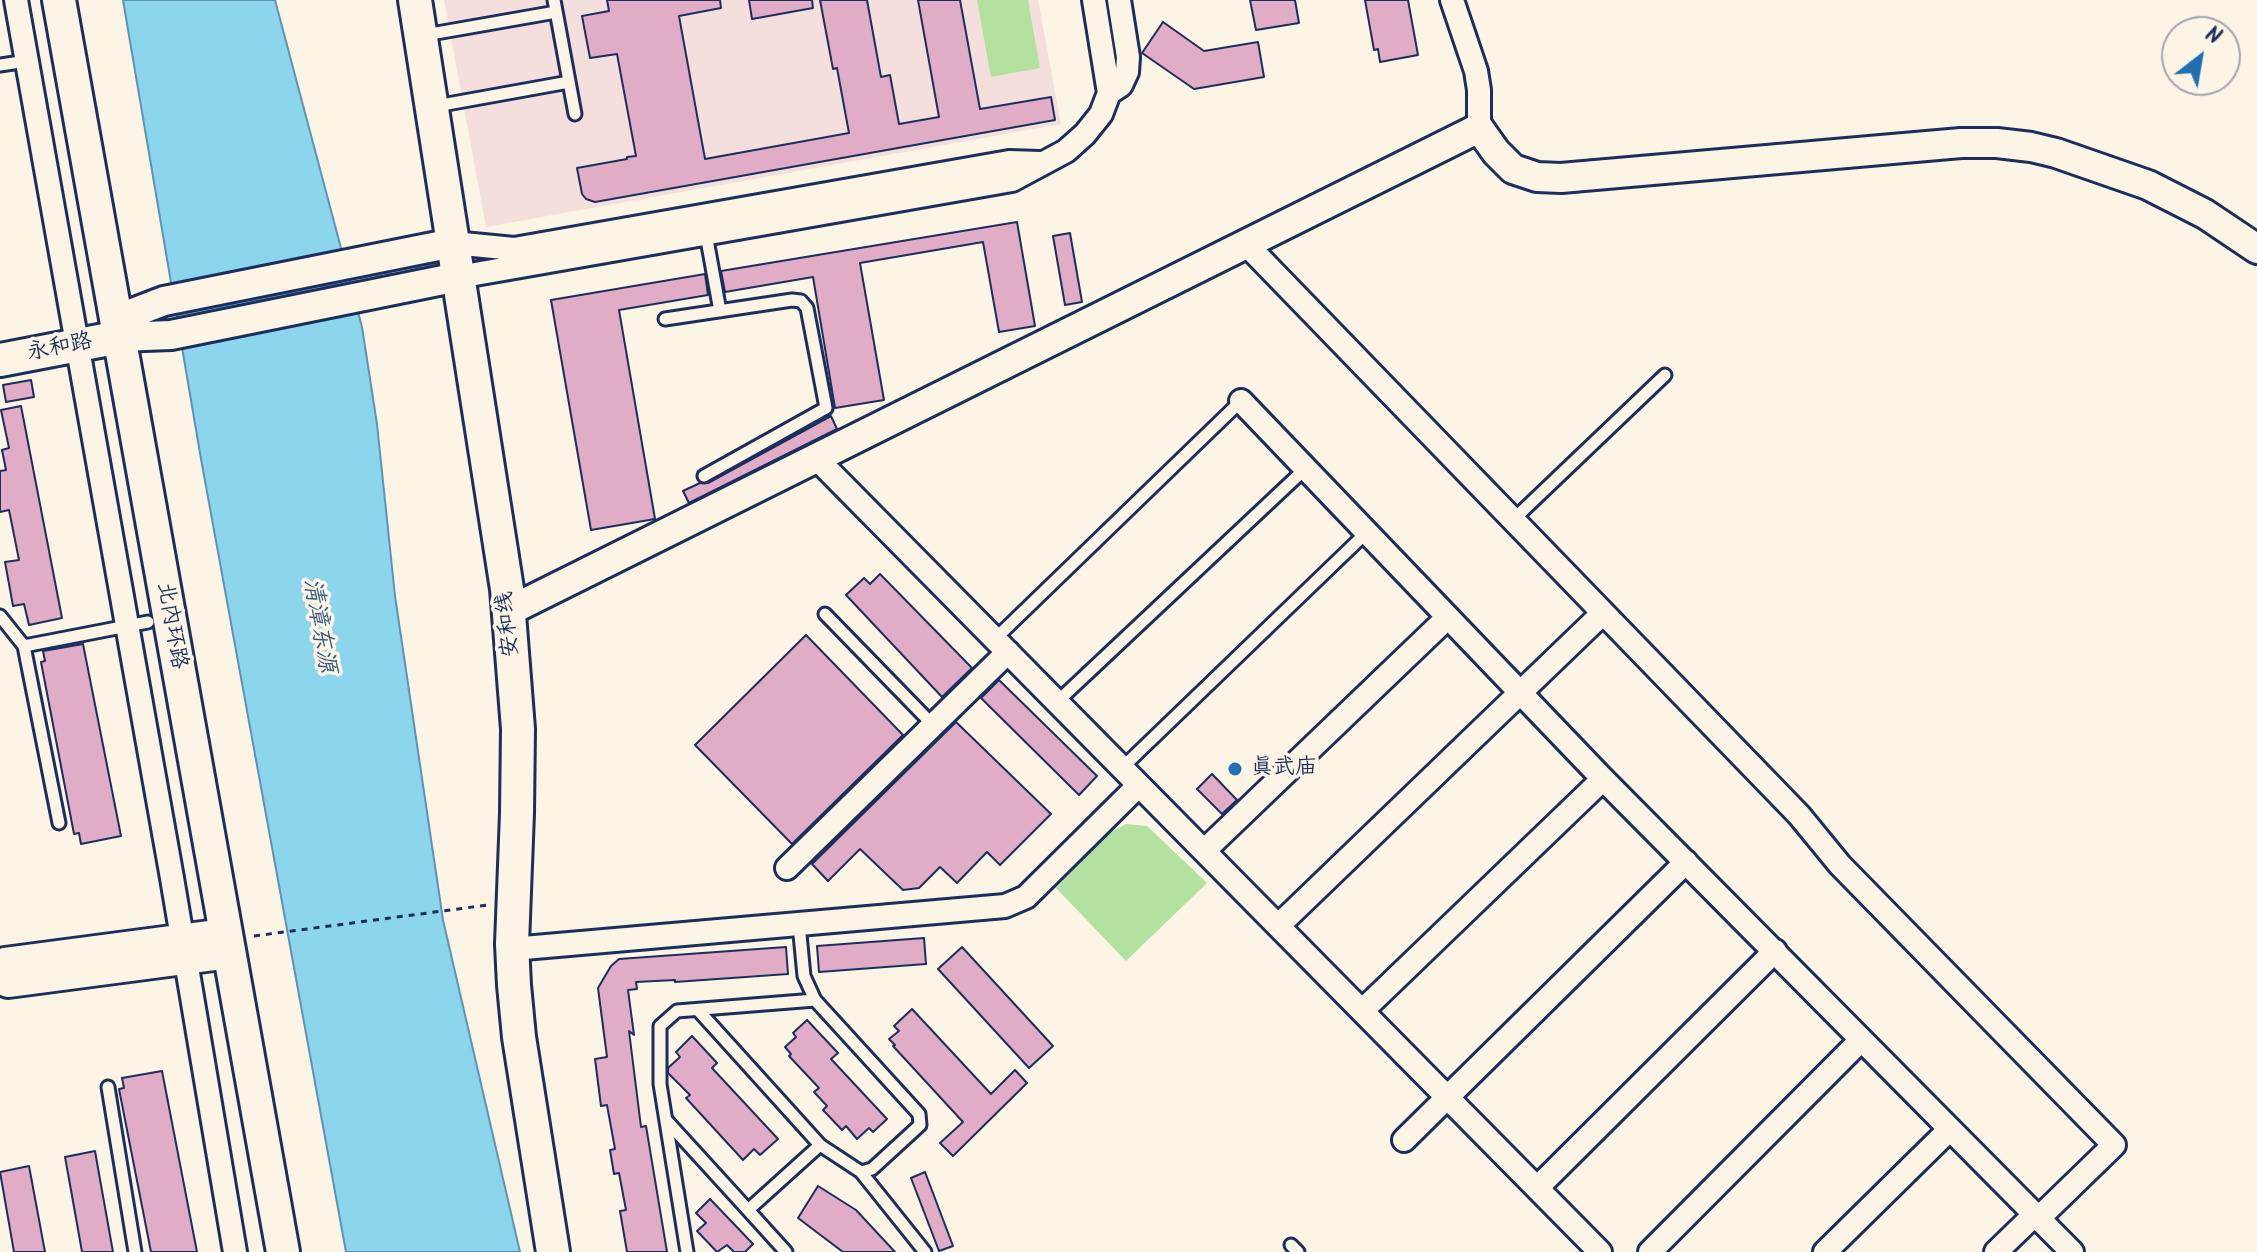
<!DOCTYPE html>
<meta charset="utf-8">
<style>
body{margin:0}
#map{position:relative;width:2257px;height:1252px;overflow:hidden;background:#fcf5e5;font-family:Kalam,sans-serif}
canvas{display:block}
.north{position:absolute;left:2161px;top:16px;width:80px;height:80px;box-sizing:border-box;background:#fcf5e5;border:2px solid #a2a6af;border-radius:50%;rotate:31deg;font-size:22px;font-weight:700;line-height:32px;text-align:center;color:#1b2f5e}
.north::after{content:'';display:block;margin:auto;width:28px;height:36px;background:#1f6fb2;clip-path:polygon(50% 0,100% 100%,50% 72%,0 100%)}
</style>
<div id="map">
<canvas width="2257" height="1252"></canvas>
<div class="north">N</div>
</div>
<script>
const context = document.querySelector('canvas').getContext('2d');
context.lineJoin = 'round';
function paint(path, color) { context.fillStyle = color; context.fill(path, 'evenodd'); }
const toPath = rows => new Path2D(rows.map(r => 'M' + r).join(''));
function trace(path, color, width, dash) { context.strokeStyle = color; context.lineWidth = width; context.lineCap = dash ? 'butt' : 'round'; context.setLineDash(dash || []); context.stroke(path); }
function label(font, color, halo, rows, align = 'center') {
  context.font = font + ' Kalam,"LXGW WenKai TC",sans-serif'; context.lineWidth = 7; context.setLineDash([]); context.textBaseline = 'middle'; context.strokeStyle = halo; context.fillStyle = color; for (const [text, x, y, turn = 0] of rows) {
    context.save(); context.translate(x, y); context.rotate((+turn || 0) * Math.PI / 180); context.textAlign = isNaN(turn) ? turn : align; if (halo) context.strokeText(text, 0, 0); context.fillText(text, 0, 0); context.restore();
  }
}
const built = toPath([
 [444,0,1038,0,1061,124,486,227]
]);
const green = toPath([
 [977,0,1028,0,1040,68,991,77],
 [1126,824,1147,826,1207,883,1126,961,1056,888,1109,833]
]);
const water = toPath([
 [123,0,275,0,362,327,377,424,395,596,443,920,520,1252,346,1252,201,459,123,0]
]);
const building = toPath([
 [607,0,720,0,721,8,679,16,705,159,849,133,837,68,833,69,820,0,867,0,881,77,890,75,899,124,939,117,918,0,960,0,980,109,1051,97,1055,120,595,202,586,199,582,194,577,168,627,159,627,157,636,156,617,54,590,58,582,16,609,11,607,0],
 [749,0,812,0,813,8,752,19,749,0],
 [1250,0,1295,0,1299,23,1256,30,1250,0],
 [1365,0,1408,0,1418,55,1380,62,1378,49,1374,50,1365,0],
 [1163,22,1204,51,1258,42,1264,77,1194,89,1142,53,1163,22],
 [1017,222,1035,326,999,332,983,242,860,263,884,400,835,408,813,277,725,292,721,271,1017,222],
 [1070,233,1082,302,1065,305,1053,236,1070,233],
 [705,274,708,295,619,310,655,519,591,530,551,300,705,274],
 [31,380,34,397,6,402,3,385,31,380],
 [21,406,62,618,29,625,24,604,13,606,5,562,19,560,9,510,0,512,0,471,6,470,2,450,9,448,1,410,21,406],
 [831,416,837,429,689,503,683,491,700,483,708,483,831,416],
 [880,574,972,668,942,697,846,595,864,578,870,584,880,574],
 [806,635,903,735,792,844,695,745,806,635],
 [83,644,121,836,81,844,79,833,74,834,41,662,45,661,43,651,83,644],
 [999,680,1097,776,1079,795,981,698,999,680],
 [956,722,1051,814,1000,865,987,852,957,883,940,867,919,888,903,890,860,849,828,881,812,864,956,722],
 [1212,774,1237,800,1222,814,1197,789,1212,774],
 [924,938,926,964,819,972,817,946,924,938],
 [786,947,788,974,675,982,675,980,636,982,637,989,628,990,634,1035,629,1031,641,1127,646,1126,667,1252,627,1252,620,1211,626,1210,619,1173,614,1174,610,1150,615,1149,607,1105,601,1106,595,1059,607,1057,598,988,611,966,619,959,786,947],
 [962,947,1053,1046,1029,1068,938,969,962,947],
 [912,1009,991,1094,1015,1070,1027,1083,953,1156,940,1143,963,1122,893,1046,895,1045,889,1039,899,1031,894,1026,912,1009],
 [807,1020,838,1053,831,1059,887,1119,873,1132,869,1128,857,1139,846,1126,842,1130,823,1110,827,1106,814,1092,819,1088,789,1056,791,1054,785,1047,796,1037,793,1033,807,1020],
 [692,1036,717,1063,712,1068,778,1139,760,1155,754,1149,743,1160,686,1098,690,1095,668,1073,668,1068,680,1057,676,1052,692,1036],
 [162,1071,197,1252,151,1252,119,1089,124,1088,122,1078,162,1071],
 [95,1151,101,1185,113,1252,82,1252,71,1190,65,1157,95,1151],
 [29,1166,45,1252,14,1252,0,1172,29,1166],
 [925,1172,953,1246,939,1251,911,1178,925,1172],
 [818,1186,856,1210,895,1252,843,1252,798,1218,818,1186],
 [710,1199,753,1244,745,1252,734,1252,727,1245,717,1252,697,1231,706,1223,696,1213,710,1199]
]);
const path = toPath([
 [254,936,488,905]
]);
const service = toPath([
 [554,0,575,114],
 [425,35,556,12],
 [0,65,27,61],
 [436,106,569,82],
 [706,234,720,311],
 [665,319,792,300,801,301,807,308,826,408,704,476],
 [1513,520,1665,375],
 [825,614,933,725],
 [0,616,24,646,59,823],
 [995,639,1241,401],
 [24,646,148,622],
 [1057,702,1306,468],
 [1122,768,1366,533],
 [799,924,804,976,815,1000,919,1114,920,1125,872,1169,861,1172,820,1145],
 [698,1010,820,1145,748,1210,786,1252],
 [108,1087,135,1252],
 [666,1120,748,1210],
 [861,1172,925,1252],
 [1291,1245,1298,1252],
 [687,1252,660,1084,660,1026,677,1011,815,1000]
]);
const minor = toPath([
 [16,0,172,878,235,1252],
 [1452,0,1476,71,1479,90,1479,128],
 [1109,93,1121,85,1127,72,1128,57,1119,0],
 [453,243,514,249,1009,162,1040,163],
 [1246,244,1799,815,1840,865,2114,1145,2045,1212,2028,1221,1996,1252],
 [458,277,1012,180,1066,151,1085,134,1101,114,1109,93,1094,0],
 [1241,401,1603,779,2072,1252],
 [815,457,1600,1252],
 [1204,851,1447,618],
 [787,868,1008,652],
 [1278,926,1603,613],
 [512,949,1005,906,1026,897,1139,785],
 [1362,1011,1603,779],
 [1404,1140,1686,862],
 [1537,1188,1775,951],
 [1650,1252,1861,1040],
 [1825,1252,1950,1129]
]);
const tertiary = toPath([
 [117,319,164,301,453,243],
 [120,337,171,335,458,277],
 [509,611,1479,128,1496,152,1513,169,1537,177,1561,178,1961,143,1997,143,2031,147,2056,153,2148,185,2205,214,2257,249],
 [0,967,5,962,225,933],
 [0,979,8,983,229,954]
]);
const secondary = toPath([
 [59,0,283,1252],
 [415,0,507,589,518,729,517,813,512,944,514,985,519,1037,553,1252],
 [0,360,120,337]
]);
const markers = [
 [1235,769,8,"#1f6fb2"]
];
const streetNames = [
 ["永和路",60,349,-11],
 ["安和线",510,624,-96],
 ["北内环路",170,626,80]
];
const poiNames = [
 ["真武庙",1251,769]
];
const waterNames = [
 ["清漳东源",317,626,80]
];
paint(built, '#f4dfdc');
paint(green, '#b3e19f');
paint(water, '#8cd6ed');
trace(water, '#5f93b4', 2);
paint(building, '#e0acc6');
trace(building, '#1b2f5e', 2);
trace(service, '#1b2f5e', 17);
trace(minor, '#1b2f5e', 28);
trace(tertiary, '#1b2f5e', 34);
trace(secondary, '#1b2f5e', 38);
trace(path, '#1b2f5e', 3, [6, 6]);
trace(service, '#fcf5e5', 11);
trace(minor, '#fcf5e5', 22);
trace(tertiary, '#fcf5e5', 28);
trace(secondary, '#fcf5e5', 32);
for (const [x, y, r, color] of markers) { const dot = new Path2D(); dot.arc(x, y, r, 0, 2 * Math.PI); context.fillStyle = color; context.fill(dot); trace(dot, '#fcf5e5', 3); }
label('22px', '#1b2f5e', '#fcf5e5', streetNames);
label('22px', '#1b2f5e', '#fcf5e5', poiNames, 'left');
label('italic 24px', '#375982', '#fcf5e5', waterNames);
</script>
